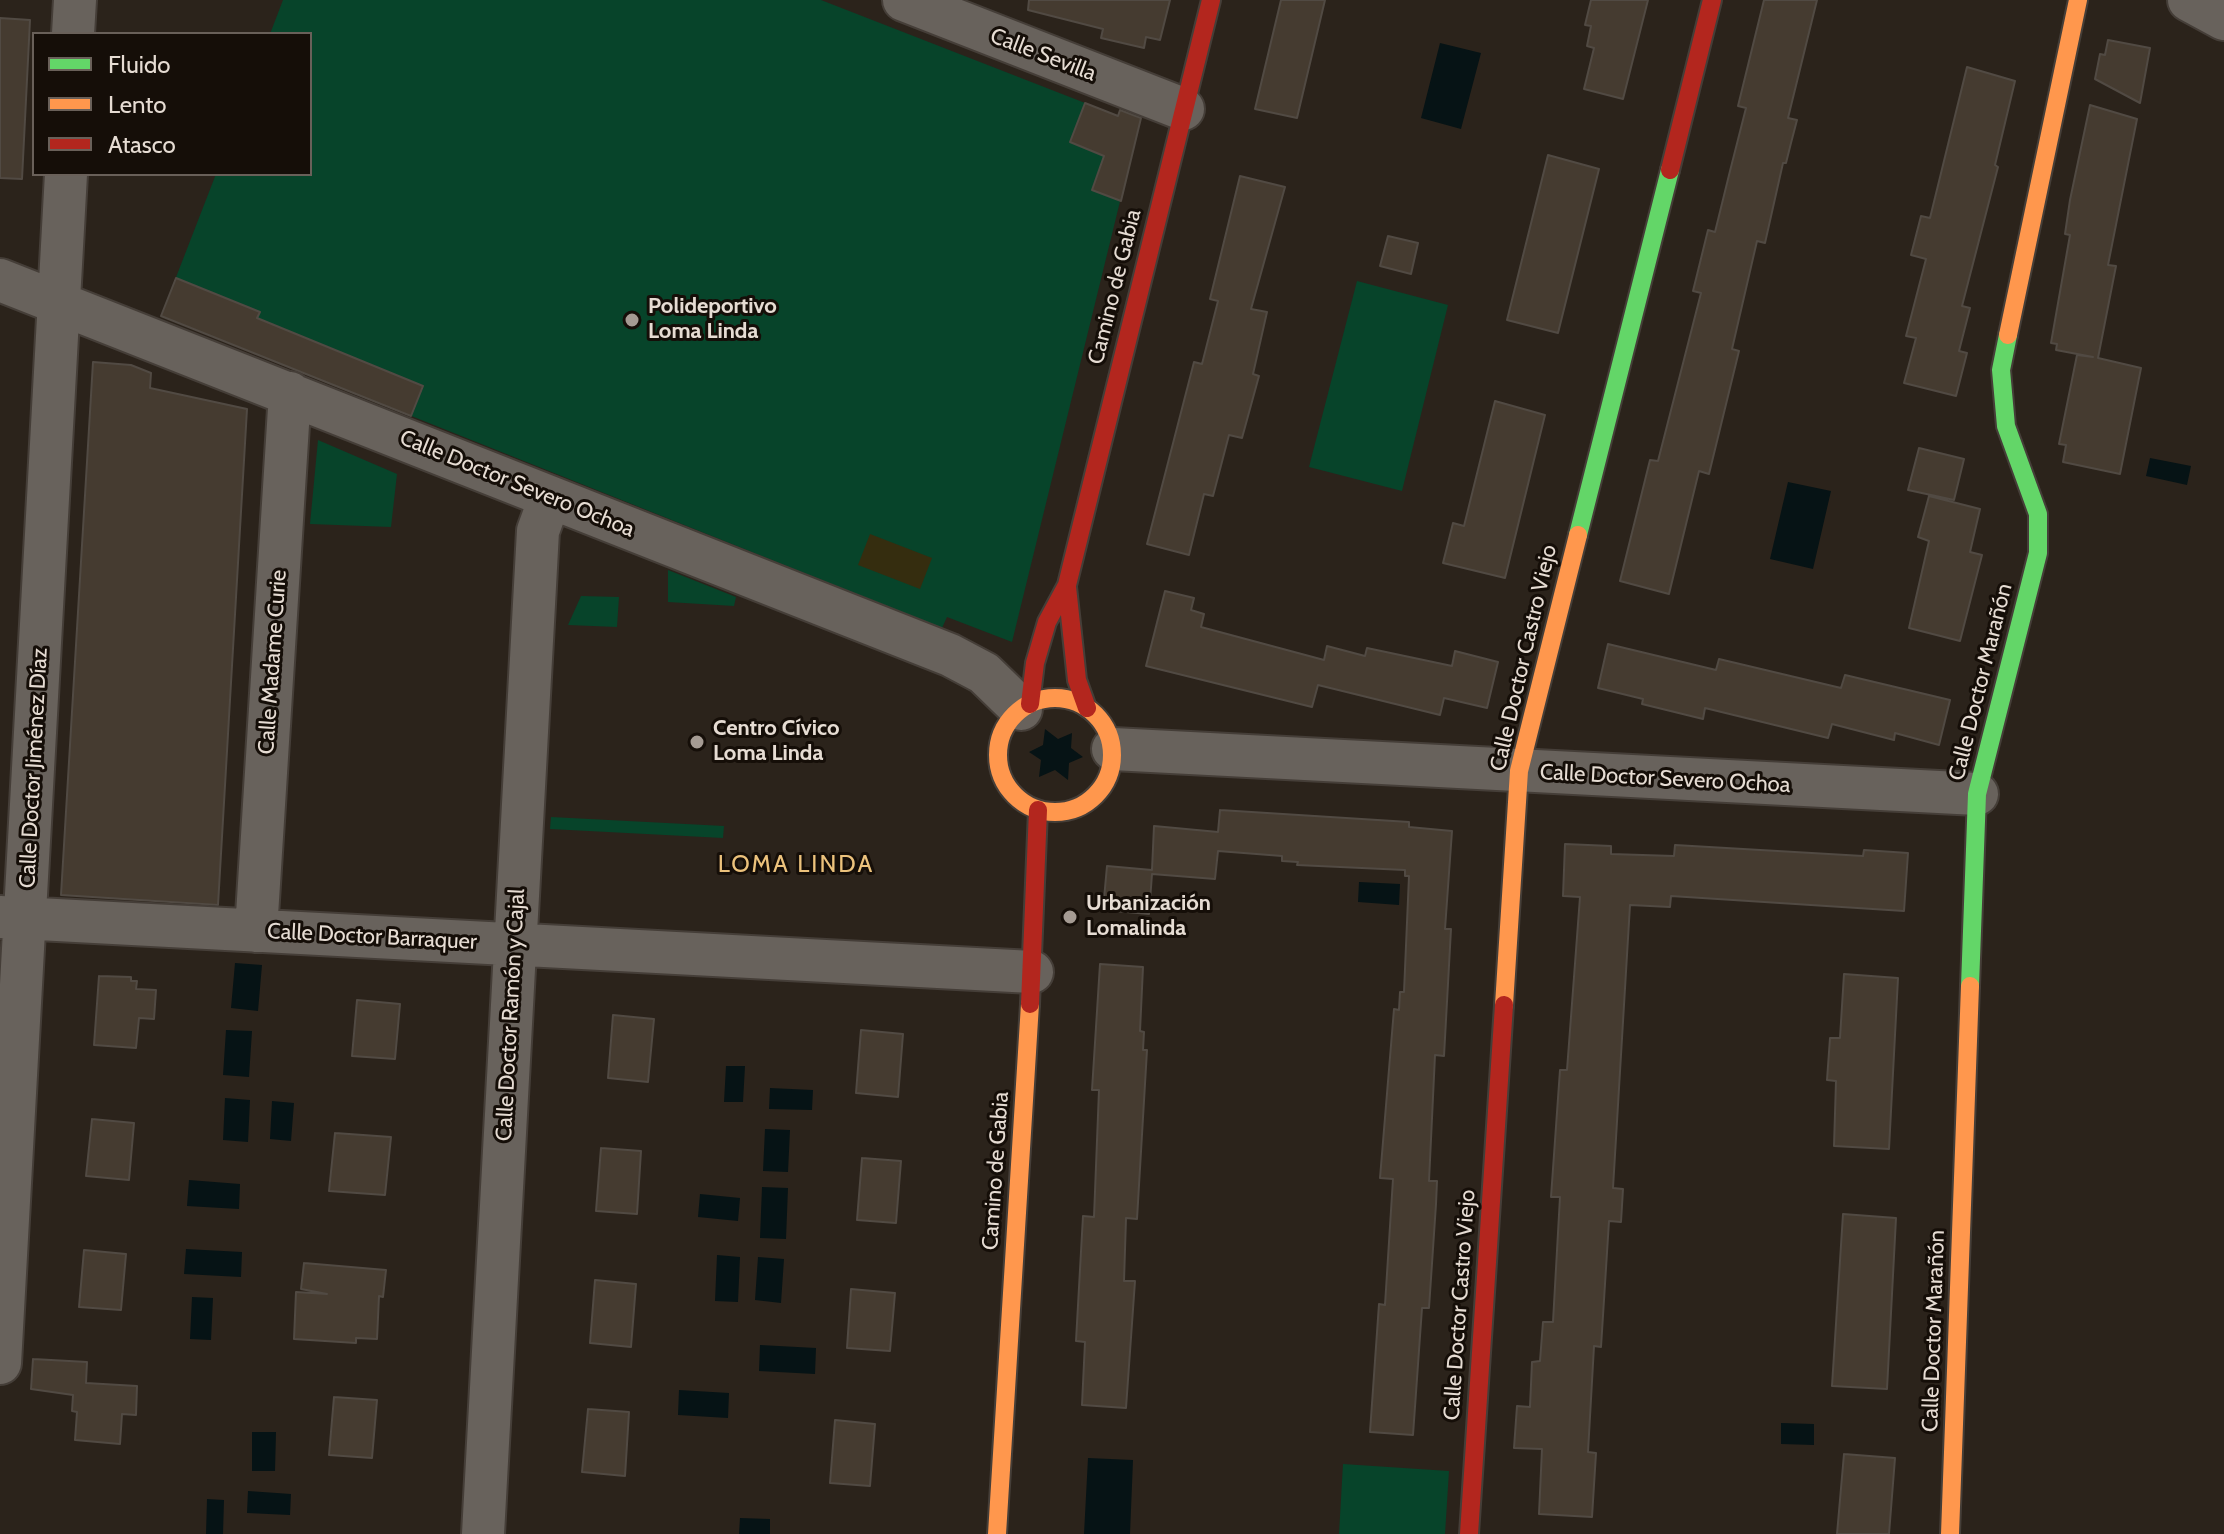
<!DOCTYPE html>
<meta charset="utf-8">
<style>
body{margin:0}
#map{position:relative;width:2224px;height:1534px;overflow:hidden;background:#2b231b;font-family:Cabin,sans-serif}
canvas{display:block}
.legend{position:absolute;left:32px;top:32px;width:280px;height:144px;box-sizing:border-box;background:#150e08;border:2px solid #696059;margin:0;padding:10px 14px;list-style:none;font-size:24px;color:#e6dcd3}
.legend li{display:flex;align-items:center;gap:16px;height:40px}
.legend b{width:40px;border:2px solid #696059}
</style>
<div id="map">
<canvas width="2224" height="1534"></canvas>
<ul class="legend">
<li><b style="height:10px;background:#63d668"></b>Fluido</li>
<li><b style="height:10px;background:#ff974d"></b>Lento</li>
<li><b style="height:10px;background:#b3261e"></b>Atasco</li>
</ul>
</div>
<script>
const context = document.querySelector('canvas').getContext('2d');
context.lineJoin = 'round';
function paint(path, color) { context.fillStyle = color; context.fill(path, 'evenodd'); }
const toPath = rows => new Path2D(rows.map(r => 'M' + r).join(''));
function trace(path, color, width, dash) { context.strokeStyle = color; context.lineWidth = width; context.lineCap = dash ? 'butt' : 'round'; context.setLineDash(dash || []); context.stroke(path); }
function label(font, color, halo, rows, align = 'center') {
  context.font = font + ' Cabin,sans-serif'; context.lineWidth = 6; context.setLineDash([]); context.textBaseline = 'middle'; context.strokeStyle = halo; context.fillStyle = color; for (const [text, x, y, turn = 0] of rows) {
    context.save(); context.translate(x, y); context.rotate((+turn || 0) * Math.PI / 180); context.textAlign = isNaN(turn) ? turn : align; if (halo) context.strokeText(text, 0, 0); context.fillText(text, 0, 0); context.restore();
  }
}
const green = toPath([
 [283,0,821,0,1139,124,1012,642,947,617,942,628,161,316,216,174,310,174,310,34,270,34],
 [1357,281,1448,305,1402,491,1309,467],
 [318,440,397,474,391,527,310,524],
 [668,570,736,597,734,606,668,602],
 [581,596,619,597,617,627,568,625],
 [551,817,724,826,723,838,550,829],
 [1343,1464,1449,1471,1445,1534,1339,1534]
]);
const sand = toPath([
 [870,534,932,558,920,589,858,565]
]);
const water = toPath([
 [1440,43,1481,53,1461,129,1421,118],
 [2150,458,2191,466,2187,485,2146,476],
 [1788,482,1831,491,1813,569,1770,559],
 [1045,729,1058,739,1072,733,1071,748,1083,757,1069,763,1068,780,1055,770,1039,777,1041,760,1029,752,1043,745],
 [1359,882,1400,884,1399,905,1358,902],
 [235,963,262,965,258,1011,231,1008],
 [226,1030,252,1031,249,1077,223,1075],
 [726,1066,745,1066,743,1102,724,1102],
 [770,1088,813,1090,812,1110,769,1109],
 [225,1098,250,1100,248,1142,223,1140],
 [272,1101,294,1103,291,1141,270,1139],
 [765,1129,790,1130,788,1172,763,1171],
 [189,1180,240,1184,239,1209,187,1206],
 [762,1187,788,1188,786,1239,760,1238],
 [700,1194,740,1198,738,1221,698,1217],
 [186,1249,242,1252,241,1277,184,1274],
 [717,1255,740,1257,738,1302,715,1301],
 [758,1257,784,1259,781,1303,755,1300],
 [192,1297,213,1298,211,1340,190,1339],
 [760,1345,816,1348,815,1374,759,1371],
 [679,1390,729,1393,728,1418,678,1415],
 [1781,1423,1814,1424,1814,1445,1781,1444],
 [252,1432,276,1432,275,1471,252,1471],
 [1088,1458,1133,1460,1130,1534,1084,1534],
 [248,1491,291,1494,290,1515,247,1513],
 [207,1499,224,1500,223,1534,206,1534],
 [740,1518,770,1519,770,1534,739,1534]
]);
const building = toPath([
 [1029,0,1170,0,1160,40,1146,37,1144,48,1101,38,1103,29,1028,10,1029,0],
 [1281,0,1325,0,1297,118,1255,109,1281,0],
 [1591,0,1648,0,1623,99,1584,89,1594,48,1587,46,1591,26,1585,25,1591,0],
 [1764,0,1817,0,1788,118,1797,120,1791,143,1786,163,1783,163,1765,243,1757,241,1732,349,1739,351,1709,474,1699,471,1669,594,1620,581,1650,460,1658,461,1701,293,1693,291,1708,230,1715,232,1730,171,1746,108,1738,106,1764,0],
 [0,18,30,20,22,179,0,178,0,18],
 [2108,40,2150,48,2140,103,2095,79,2100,54,2105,55,2108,40],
 [1967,67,2015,81,1995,165,1998,167,1962,306,1970,308,1959,351,1967,353,1956,396,1904,383,1916,338,1906,336,1926,259,1911,255,1921,216,1930,218,1967,67],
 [1085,103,1118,116,1120,110,1141,118,1121,201,1092,190,1104,156,1070,142,1085,103],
 [2090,105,2137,119,2108,265,2116,266,2098,358,2141,368,2120,474,2063,462,2066,445,2059,444,2077,355,2093,357,2056,350,2057,344,2051,343,2070,235,2065,234,2070,200,2090,105],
 [1548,155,1599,169,1558,333,1507,320,1548,155],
 [1240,176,1285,187,1251,309,1267,312,1253,374,1259,376,1242,438,1229,435,1213,496,1204,494,1189,555,1147,544,1194,362,1202,364,1218,301,1210,299,1240,176],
 [1388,236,1418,243,1411,274,1380,266,1388,236],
 [176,278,260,312,257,318,423,386,411,416,161,316,176,278],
 [93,362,131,365,151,373,150,388,247,409,218,905,61,895,93,362],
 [1495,401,1545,415,1505,578,1443,563,1453,523,1464,526,1495,401],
 [1919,448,1964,459,1954,500,1908,490,1919,448],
 [1929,496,1980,509,1970,552,1982,555,1960,641,1909,628,1929,541,1918,537,1929,496],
 [1165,591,1194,598,1191,610,1204,614,1201,627,1324,660,1327,646,1365,656,1367,648,1452,666,1455,651,1498,662,1487,708,1444,698,1440,715,1318,685,1312,707,1146,666,1165,591],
 [1608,644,1716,670,1719,659,1841,688,1845,675,1950,700,1939,745,1895,733,1894,740,1832,724,1828,738,1705,708,1703,719,1642,704,1643,699,1598,688,1608,644],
 [1220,810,1409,822,1409,827,1452,831,1445,929,1451,929,1444,1056,1435,1055,1429,1181,1437,1181,1436,1204,1429,1308,1422,1308,1413,1435,1370,1432,1379,1304,1385,1305,1393,1179,1380,1178,1394,1009,1399,1010,1400,992,1404,992,1409,876,1405,876,1405,870,1297,865,1298,862,1282,861,1282,856,1218,851,1215,879,1152,874,1149,914,1103,910,1107,866,1152,870,1154,826,1218,832,1220,810],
 [1565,844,1611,846,1611,854,1674,856,1675,845,1863,856,1864,850,1908,853,1904,911,1671,896,1670,907,1630,905,1613,1188,1623,1189,1621,1222,1609,1221,1601,1347,1594,1346,1588,1452,1596,1453,1592,1517,1539,1514,1542,1449,1514,1448,1517,1406,1530,1407,1532,1362,1540,1361,1543,1322,1553,1322,1560,1197,1551,1197,1560,1070,1567,1070,1580,897,1563,896,1565,844],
 [1100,964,1143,967,1140,1031,1144,1032,1143,1050,1147,1050,1137,1219,1126,1218,1124,1281,1135,1281,1126,1408,1082,1405,1085,1342,1076,1341,1083,1216,1094,1217,1099,1090,1092,1090,1100,964],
 [1844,974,1898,978,1889,1149,1834,1146,1836,1081,1827,1080,1830,1038,1840,1038,1844,974],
 [99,976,131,977,131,981,137,981,136,989,156,990,154,1019,139,1018,136,1048,94,1045,99,976],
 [357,1000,400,1004,395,1059,352,1056,357,1000],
 [613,1015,654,1019,648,1082,608,1078,613,1015],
 [861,1030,903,1034,898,1097,856,1093,861,1030],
 [92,1119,134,1123,129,1180,86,1176,92,1119],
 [335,1133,391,1137,385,1195,329,1191,335,1133],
 [601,1148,641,1151,637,1214,596,1211,601,1148],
 [862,1158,901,1161,896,1223,857,1220,862,1158],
 [1843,1214,1896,1218,1887,1389,1832,1386,1843,1214],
 [84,1250,126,1254,121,1310,79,1307,84,1250],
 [304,1263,386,1270,383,1297,379,1296,377,1339,356,1338,356,1343,294,1339,296,1292,327,1294,301,1289,304,1263],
 [595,1280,636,1284,631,1347,590,1343,595,1280],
 [851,1289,895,1293,890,1351,847,1348,851,1289],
 [33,1359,87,1362,86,1383,137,1386,136,1415,122,1414,120,1444,75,1440,77,1412,72,1411,73,1395,31,1389,33,1359],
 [334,1397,377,1400,372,1458,329,1455,334,1397],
 [588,1409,629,1412,625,1476,582,1472,588,1409],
 [835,1420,875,1424,870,1486,830,1483,835,1420],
 [1844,1454,1895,1458,1889,1534,1837,1534,1844,1454]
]);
const street = toPath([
 [904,0,1183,109],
 [2189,0,2224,19],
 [73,34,75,0],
 [0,280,950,655,984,673,1021,709],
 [1113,749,1977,794],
 [0,917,1032,972],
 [256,931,290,393],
 [0,1363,66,174],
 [483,1534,538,531,550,498]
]);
const fast = toPath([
 [1578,535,1670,170],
 [1970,986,1977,794,2038,553,2038,514,2006,426,2001,370,2008,335]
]);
const slow = toPath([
 [2008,335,2078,0],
 '998 755a57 57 0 1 1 114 0a57 57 0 1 1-114 0Z',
 [1504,1005,1519,771,1578,535],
 [997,1534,1030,1004],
 [1950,1534,1970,986]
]);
const jam = toPath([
 [1670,170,1712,0],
 [1067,587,1077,680,1087,708],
 [1030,704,1035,663,1047,622,1067,585,1211,0],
 [1030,1004,1038,810],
 [1469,1534,1504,1005]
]);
const markers = [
 [632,320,8,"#a59b93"],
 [697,742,8,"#a59b93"],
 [1070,917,8,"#a59b93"]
];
const streetNames = [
 ["Calle Sevilla",1043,55,21],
 ["Camino de Gabia",1115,287,-76],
 ["Calle Doctor Severo Ochoa",517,484,22],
 ["Calle Doctor Castro Viejo",1524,658,-77],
 ["Calle Madame Curie",273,662,-86],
 ["Calle Doctor Marañón",1981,682,-76],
 ["Calle Doctor Jiménez Díaz",34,768,-87],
 ["Calle Doctor Severo Ochoa",1665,779,3],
 ["Calle Doctor Barraquer",372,937,3],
 ["Calle Doctor Ramón y Cajal",511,1015,-87],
 ["Camino de Gabia",996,1171,-86],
 ["Calle Doctor Castro Viejo",1460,1305,-86],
 ["Calle Doctor Marañón",1934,1331,-88]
];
const poiNames = [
 ["Polideportivo",648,307],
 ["Loma Linda",648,332],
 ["Centro Cívico",713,729],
 ["Loma Linda",713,754],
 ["Urbanización",1086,904],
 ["Lomalinda",1086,929]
];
const neighbourhoodNames = [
 ["LOMA LINDA",796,865]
];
paint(green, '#07442a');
paint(sand, '#352d0f');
paint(water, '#061315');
paint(building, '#453b30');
trace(building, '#514a43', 2);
trace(street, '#453e38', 46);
trace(fast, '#453e38', 22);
trace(slow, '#453e38', 22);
trace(jam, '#453e38', 22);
trace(street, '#68625c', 42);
trace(fast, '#63d668', 18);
trace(slow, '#ff974d', 18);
trace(jam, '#b3261e', 18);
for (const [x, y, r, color] of markers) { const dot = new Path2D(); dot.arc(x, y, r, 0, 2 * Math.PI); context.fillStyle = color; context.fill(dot); trace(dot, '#150e08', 3); }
label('22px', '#e6dcd3', '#150e08', streetNames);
label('bold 22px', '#e6dcd3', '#150e08', poiNames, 'left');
context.letterSpacing = '2px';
label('24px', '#ecc27c', '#150e08', neighbourhoodNames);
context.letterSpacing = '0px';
</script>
